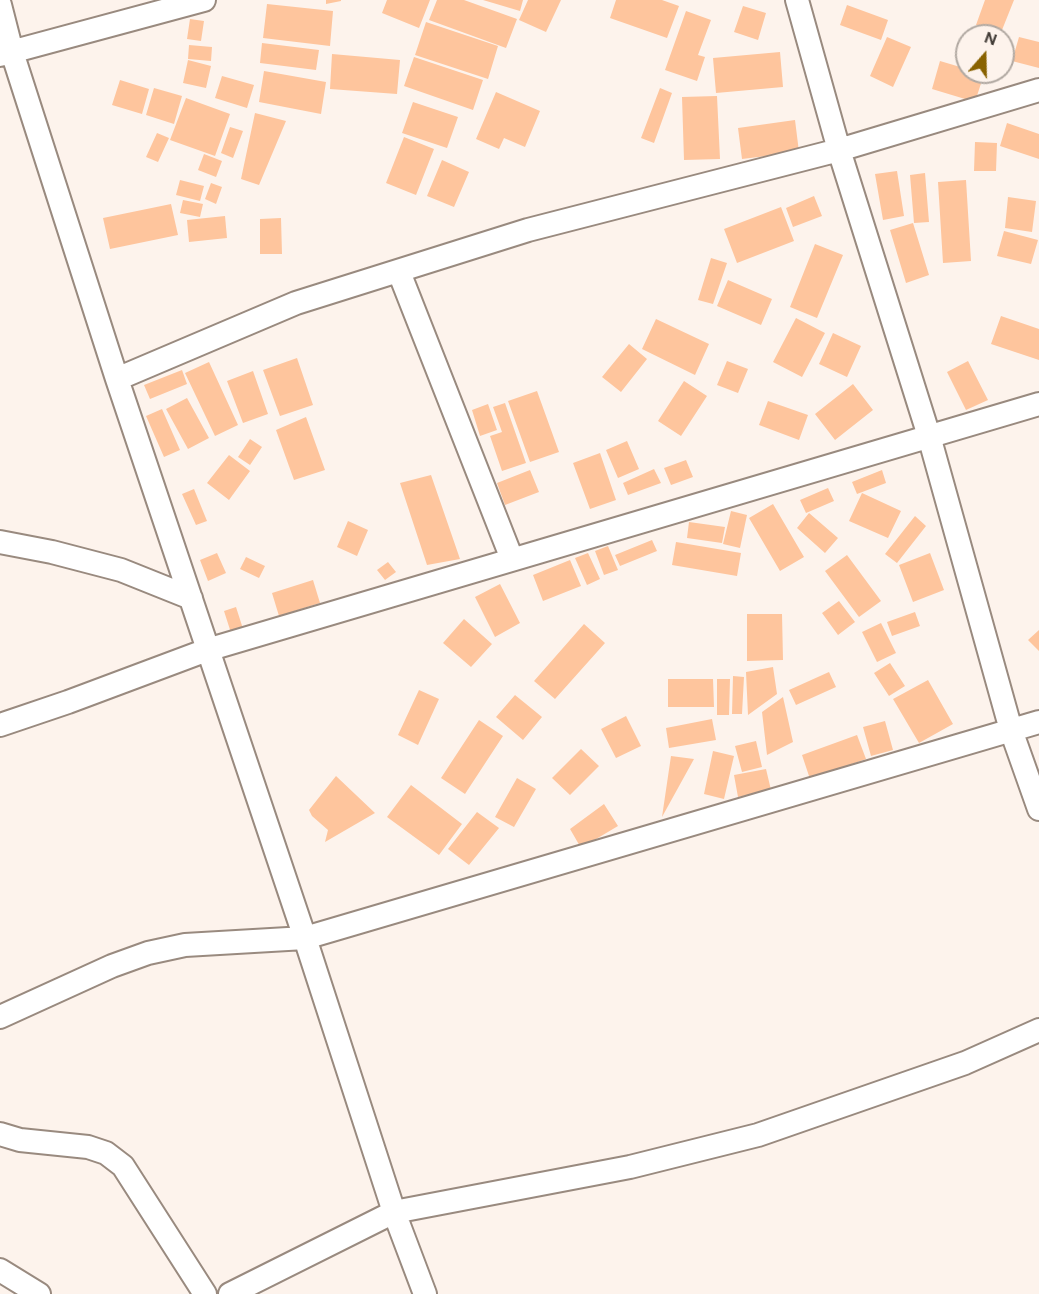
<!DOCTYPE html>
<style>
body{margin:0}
#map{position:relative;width:1039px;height:1294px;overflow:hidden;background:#fdf3ec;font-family:"DM Sans",sans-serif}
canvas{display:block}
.north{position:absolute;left:955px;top:24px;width:60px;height:60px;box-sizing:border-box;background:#fdf3ec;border:2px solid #b1a9a2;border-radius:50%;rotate:20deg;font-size:16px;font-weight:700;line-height:24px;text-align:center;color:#3f3934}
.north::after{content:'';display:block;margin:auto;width:21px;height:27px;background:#896200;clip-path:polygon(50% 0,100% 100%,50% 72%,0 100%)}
</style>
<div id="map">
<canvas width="1039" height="1294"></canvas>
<div class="north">N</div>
</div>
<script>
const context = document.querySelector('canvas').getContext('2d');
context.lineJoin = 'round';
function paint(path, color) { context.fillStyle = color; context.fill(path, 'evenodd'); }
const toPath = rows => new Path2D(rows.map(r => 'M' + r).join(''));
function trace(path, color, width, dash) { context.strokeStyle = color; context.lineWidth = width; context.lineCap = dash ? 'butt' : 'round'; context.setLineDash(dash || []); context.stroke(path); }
const building = toPath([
 [326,0,341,0,341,1,326,4],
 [387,0,430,0,419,28,382,13],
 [437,0,464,0,517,19,506,48,429,20],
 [483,0,523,0,520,11],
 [528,0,561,0,546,32,519,20],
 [616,0,662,0,679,6,667,38,610,18],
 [985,0,1014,0,1000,35,976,25],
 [267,4,333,11,330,46,263,38],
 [847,5,888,20,881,40,840,25],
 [743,6,766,13,758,40,734,32],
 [686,11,711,20,698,55,705,57,697,81,665,70],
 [190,19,204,21,201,41,187,39],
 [426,22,498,46,488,79,415,55],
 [887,37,911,47,893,87,870,76],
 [1019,37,1039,42,1039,68,1012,61],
 [262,43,319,50,316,70,260,63],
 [189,45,212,47,211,61,188,59],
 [780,52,783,87,716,93,713,58],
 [332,54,400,60,397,94,330,89],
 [414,57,483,80,473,110,404,86],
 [188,60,211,66,206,88,183,83],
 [940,61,967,69,967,72,984,74,975,102,932,89],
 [264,71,326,82,321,114,259,102],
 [222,76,254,85,247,108,215,98],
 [120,80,149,89,142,114,112,105],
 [154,88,182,96,174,124,146,115],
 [660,88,672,93,654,143,641,138],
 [496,92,540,111,525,147,504,138,499,149,476,139],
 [717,96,720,159,684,160,682,97],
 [186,98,230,114,215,156,170,140],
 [413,102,458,117,447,148,402,133],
 [255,113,286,121,259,185,241,179],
 [795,120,799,152,742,159,738,128],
 [1007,123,1039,134,1039,159,1000,146],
 [230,127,243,131,233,158,221,153],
 [157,133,169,138,158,162,146,157],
 [404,137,434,149,416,195,386,183],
 [975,142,997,143,996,171,974,171],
 [204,154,222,161,216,177,198,170],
 [442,160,469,172,454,207,427,196],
 [897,171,904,216,883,220,875,174],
 [925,173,929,222,914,223,910,175],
 [180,180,204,186,200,201,176,195],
 [966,180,971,261,943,263,938,182],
 [211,183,222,187,216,204,205,199],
 [814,196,822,216,793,227,786,208],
 [1008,197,1036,201,1032,232,1005,228],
 [183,200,203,204,200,217,180,213],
 [171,204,178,235,110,249,103,218],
 [781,207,794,241,737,263,724,229],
 [225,216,227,238,189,242,187,220],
 [281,218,282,254,260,254,260,219],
 [913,223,929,275,906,283,890,230],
 [1004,231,1038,240,1031,264,997,256],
 [815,244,843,255,817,318,790,307],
 [711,258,727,263,713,304,698,300],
 [728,280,772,299,761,325,717,306],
 [1001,316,1039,329,1039,360,991,344],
 [796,318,825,333,802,377,773,362],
 [656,319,709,344,695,375,642,349],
 [833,333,861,346,847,377,819,364],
 [629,344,647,359,621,392,602,377],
 [297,358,313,405,280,416,263,370],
 [727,361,748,369,738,393,717,385],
 [968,361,988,400,966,410,947,372],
 [209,362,238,425,215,436,185,373],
 [182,370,187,384,150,399,144,385],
 [253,371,268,414,243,423,227,381],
 [684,381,707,396,681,436,658,421],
 [853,384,873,410,835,440,815,414],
 [537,391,559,452,530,462,508,401],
 [187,398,209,438,188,449,166,409],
 [768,401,808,415,799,440,759,425],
 [505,403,526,463,502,471,490,436,502,432,493,407],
 [488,404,497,430,480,436,472,410],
 [162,409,180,450,164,457,146,416],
 [306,417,325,470,294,480,276,430],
 [250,439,262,447,250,465,238,457],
 [627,441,639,469,618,478,606,450],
 [600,453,616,500,590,509,573,463],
 [229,455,250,471,229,500,207,483],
 [686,460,693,477,671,485,664,468],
 [654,469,661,483,628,495,623,483],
 [530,470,539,492,505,505,497,483],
 [882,470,886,483,857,494,852,482],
 [431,475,460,559,427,565,400,483],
 [828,488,834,501,806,513,800,500],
 [194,489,207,521,196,525,182,494],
 [862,493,901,511,888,538,849,521],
 [773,504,804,557,780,571,749,518],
 [731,511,747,515,740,548,723,544],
 [809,513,838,538,825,553,797,528],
 [915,516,926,526,897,563,885,554],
 [348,521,368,530,357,556,337,547],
 [689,522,725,527,722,543,687,538],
 [652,540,657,551,620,566,615,555],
 [676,542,741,553,737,576,672,565],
 [608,546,618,570,604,575,595,551],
 [217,553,226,573,208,581,200,560],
 [588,553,600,579,587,585,575,558],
 [930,553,944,590,913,602,899,565],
 [847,555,881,601,859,617,825,571],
 [246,557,265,566,259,578,240,569],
 [570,560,581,586,543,601,533,575],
 [388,562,396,572,385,580,377,570],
 [313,580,320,603,279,616,272,593],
 [500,584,520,623,495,637,475,597],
 [839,601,855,622,838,635,822,613],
 [236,607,244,632,232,636,224,611],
 [915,612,920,626,892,636,887,622],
 [747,614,782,614,783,660,747,661],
 [464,619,492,644,471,667,443,643],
 [881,623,896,653,877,662,862,632],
 [584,624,605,643,555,699,534,681],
 [1039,630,1039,651,1028,640],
 [890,663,905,686,889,696,874,673],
 [773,667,777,694,748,715,746,672],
 [829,672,836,687,796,705,789,690],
 [733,676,744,677,742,714,732,714],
 [668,679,713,679,714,707,668,707],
 [717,679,730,679,729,715,717,715],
 [928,680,953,724,919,743,893,699],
 [419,690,439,699,418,745,398,735],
 [515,695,542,717,523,740,496,717],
 [783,697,793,742,767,755,762,712],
 [626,716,641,746,616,758,601,729],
 [712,719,716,740,669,748,666,728],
 [479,720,503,736,465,794,441,778],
 [885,721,893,750,871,756,863,727],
 [857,735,866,759,810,779,802,755],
 [756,741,762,767,742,772,735,746],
 [581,749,599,766,570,795,552,778],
 [713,751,734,756,724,799,704,794],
 [671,756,694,759,662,817],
 [766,769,771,790,738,797,734,775],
 [336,776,375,813,325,842,328,830,312,816,309,810],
 [517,778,536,789,514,827,495,817],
 [411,785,462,824,439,855,387,817],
 [604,804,618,826,581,848,570,829],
 [477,812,499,828,469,865,448,849]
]);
const street = toPath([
 [797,0,839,150,929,436,1011,730,1039,809],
 [0,5,12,52,117,379,305,938,394,1212,425,1294],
 [0,55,204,0],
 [399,272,512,559],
 [117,379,296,303,528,230,839,150,1039,90],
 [0,542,52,552,121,570,191,598],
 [0,725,68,702,207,650,1039,404],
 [0,1017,112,966,148,953,185,945,305,938,1039,722],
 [0,1134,20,1140,88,1147,106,1153,123,1166,205,1294],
 [0,1270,39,1294],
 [230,1294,394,1212,630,1167,758,1135,965,1063,1039,1030]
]);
paint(building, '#fec59d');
trace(street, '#998a7f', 26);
trace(street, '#fff', 22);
</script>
